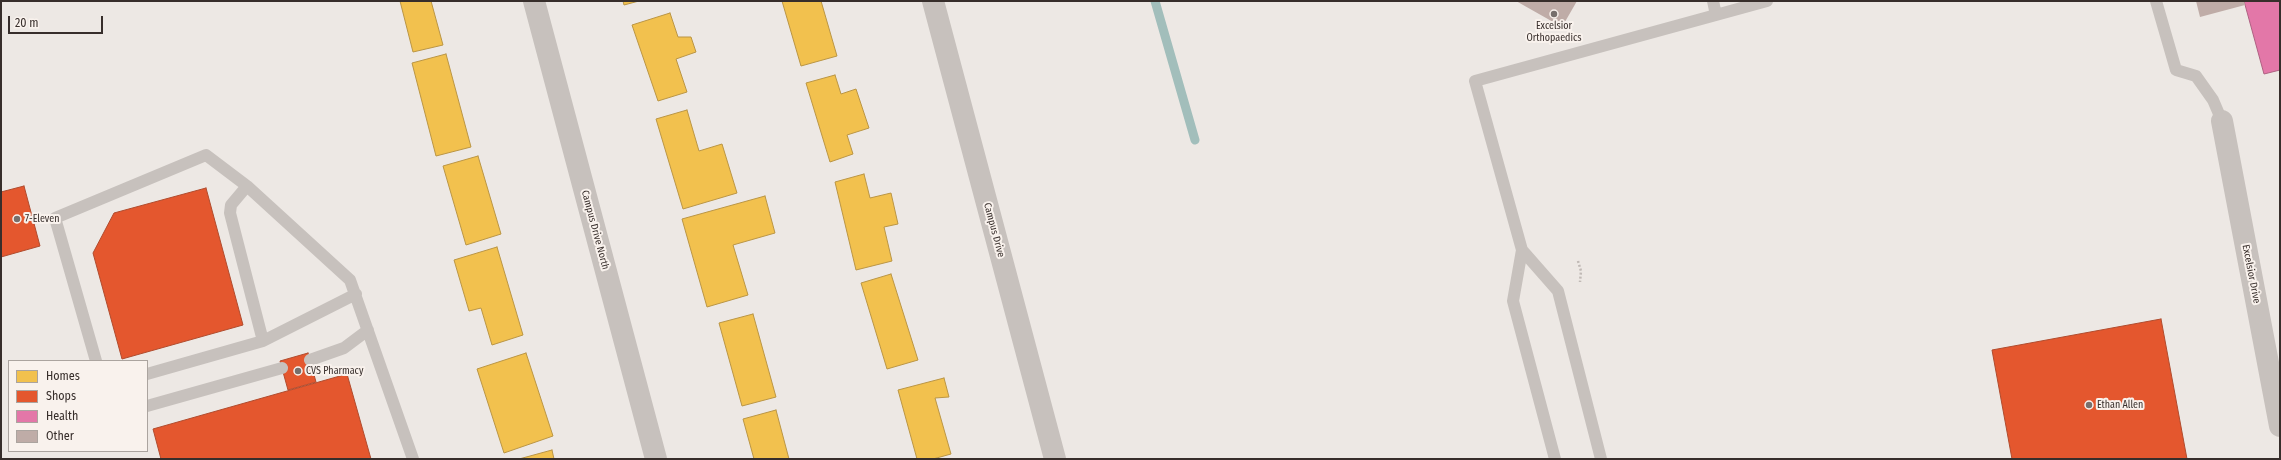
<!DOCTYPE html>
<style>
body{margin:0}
#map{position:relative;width:2281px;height:460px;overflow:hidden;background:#ede8e4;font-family:"Fira Sans Condensed",sans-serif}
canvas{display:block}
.frame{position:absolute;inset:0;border:2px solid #372e2b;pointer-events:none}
.legend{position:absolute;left:8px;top:360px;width:140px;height:92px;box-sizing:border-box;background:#f9f2ed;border:1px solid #aba49f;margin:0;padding:5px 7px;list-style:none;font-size:12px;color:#372e2b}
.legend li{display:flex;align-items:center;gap:8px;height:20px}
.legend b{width:20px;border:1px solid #aba49f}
.scale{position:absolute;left:8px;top:16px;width:95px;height:18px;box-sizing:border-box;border:2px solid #372e2b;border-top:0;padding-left:5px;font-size:12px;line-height:14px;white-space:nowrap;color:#372e2b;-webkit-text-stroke:3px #f9f2ed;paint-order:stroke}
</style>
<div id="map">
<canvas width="2281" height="460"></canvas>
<div class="frame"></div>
<ul class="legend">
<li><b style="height:11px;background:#f2c14e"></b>Homes</li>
<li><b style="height:11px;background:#e4572e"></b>Shops</li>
<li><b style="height:11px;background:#e377a8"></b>Health</li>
<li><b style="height:11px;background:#bfaca7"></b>Other</li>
</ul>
<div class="scale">20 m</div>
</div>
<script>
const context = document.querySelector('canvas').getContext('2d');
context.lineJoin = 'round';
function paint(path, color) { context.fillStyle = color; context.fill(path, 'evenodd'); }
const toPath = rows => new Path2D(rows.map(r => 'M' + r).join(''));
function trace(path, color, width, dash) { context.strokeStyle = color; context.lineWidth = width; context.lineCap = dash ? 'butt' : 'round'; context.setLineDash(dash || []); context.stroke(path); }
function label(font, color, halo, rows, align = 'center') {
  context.font = font + ' "Fira Sans Condensed",sans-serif'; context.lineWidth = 4; context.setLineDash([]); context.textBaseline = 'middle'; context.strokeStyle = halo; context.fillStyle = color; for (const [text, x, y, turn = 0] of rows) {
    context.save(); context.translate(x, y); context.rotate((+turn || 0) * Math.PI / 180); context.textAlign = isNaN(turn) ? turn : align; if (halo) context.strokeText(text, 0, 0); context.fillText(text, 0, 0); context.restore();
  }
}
const homes = toPath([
 [400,1,431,1,443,45,413,52,400,1],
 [623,1,639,1,624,5,623,1],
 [782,1,821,1,837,56,801,66,782,1],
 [670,13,678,37,691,37,696,52,676,59,687,92,658,101,632,25,670,13],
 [446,54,471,147,436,156,412,63,446,54],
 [835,75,841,94,856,89,869,128,847,135,853,154,830,162,806,83,835,75],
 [687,110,699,151,722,144,737,193,683,209,656,119,687,110],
 [478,156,501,234,466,245,443,166,478,156],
 [864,174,870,198,891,193,898,224,884,227,892,261,856,270,835,182,864,174],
 [765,196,775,233,733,245,748,295,707,307,682,219,765,196],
 [497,247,523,335,492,345,481,308,469,311,454,260,497,247],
 [891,274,918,360,887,369,861,283,891,274],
 [753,314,776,397,742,406,719,323,753,314],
 [526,353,553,436,504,453,477,369,526,353],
 [944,378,949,397,935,398,951,454,933,459,917,459,898,390,944,378],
 [776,410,789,459,754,459,743,419,776,410],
 [552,450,554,459,519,459,552,450]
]);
const shops = toPath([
 [24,186,40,246,1,257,1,192,24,186],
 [206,188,243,325,122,359,93,253,114,213,206,188],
 [2161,319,2187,459,2012,459,1992,350,2161,319],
 [308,353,316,382,288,390,280,361,308,353],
 [347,374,371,459,161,459,153,429,347,374]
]);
const health = toPath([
 [2244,1,2280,1,2280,70,2264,74,2244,1]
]);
const stream = toPath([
 [1155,1,1195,140]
]);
const building = toPath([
 [1516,1,1577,1,1562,27],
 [2196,1,2244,1,2245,5,2200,17]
]);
const path = toPath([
 [1578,261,1581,271,1580,282]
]);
const lane = toPath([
 [1713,1,1716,15],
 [2156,1,2176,70,2196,76,2213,100,2222,121],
 [247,186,231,205,230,213,263,341],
 [1522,250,1513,301,1555,459],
 [310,360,344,348,368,330],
 [96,361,55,218,206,155,247,186,350,280,413,459],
 [147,374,263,341,356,294],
 [147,406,282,368],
 [1601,459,1558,291,1522,250,1475,81,1767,1]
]);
const street = toPath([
 [534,1,656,459],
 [933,1,1055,459],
 [2222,121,2280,426]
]);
const markers = [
 [1554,14,4,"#776f6c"],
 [17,219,4,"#776f6c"],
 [298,371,4,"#776f6c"],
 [2089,405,4,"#776f6c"]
];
const poiNames = [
 ["Excelsior",1554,26,"center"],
 ["Orthopaedics",1554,38,"center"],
 ["7-Eleven",25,219],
 ["CVS Pharmacy",306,371],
 ["Ethan Allen",2097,405]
];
const streetNames = [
 ["Campus Drive North",595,230,75],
 ["Campus Drive",994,230,75],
 ["Excelsior Drive",2251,274,79]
];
paint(homes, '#f2c14e');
trace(homes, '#ba9544', 1);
paint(shops, '#e4572e');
trace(shops, '#b04b2d', 1);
paint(health, '#e377a8');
trace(health, '#af6182', 1);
trace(stream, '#a2bebb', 9);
paint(building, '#bfaca7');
trace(path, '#c0b9b5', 2.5, [2, 2]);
trace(lane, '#c7c1bd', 12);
trace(street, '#c7c1bd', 22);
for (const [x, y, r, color] of markers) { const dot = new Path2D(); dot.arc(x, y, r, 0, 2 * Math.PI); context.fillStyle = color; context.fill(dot); trace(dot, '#f9f2ed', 1.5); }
label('10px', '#372e2b', '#f9f2ed', poiNames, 'left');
label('10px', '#372e2b', '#f9f2ed', streetNames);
</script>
